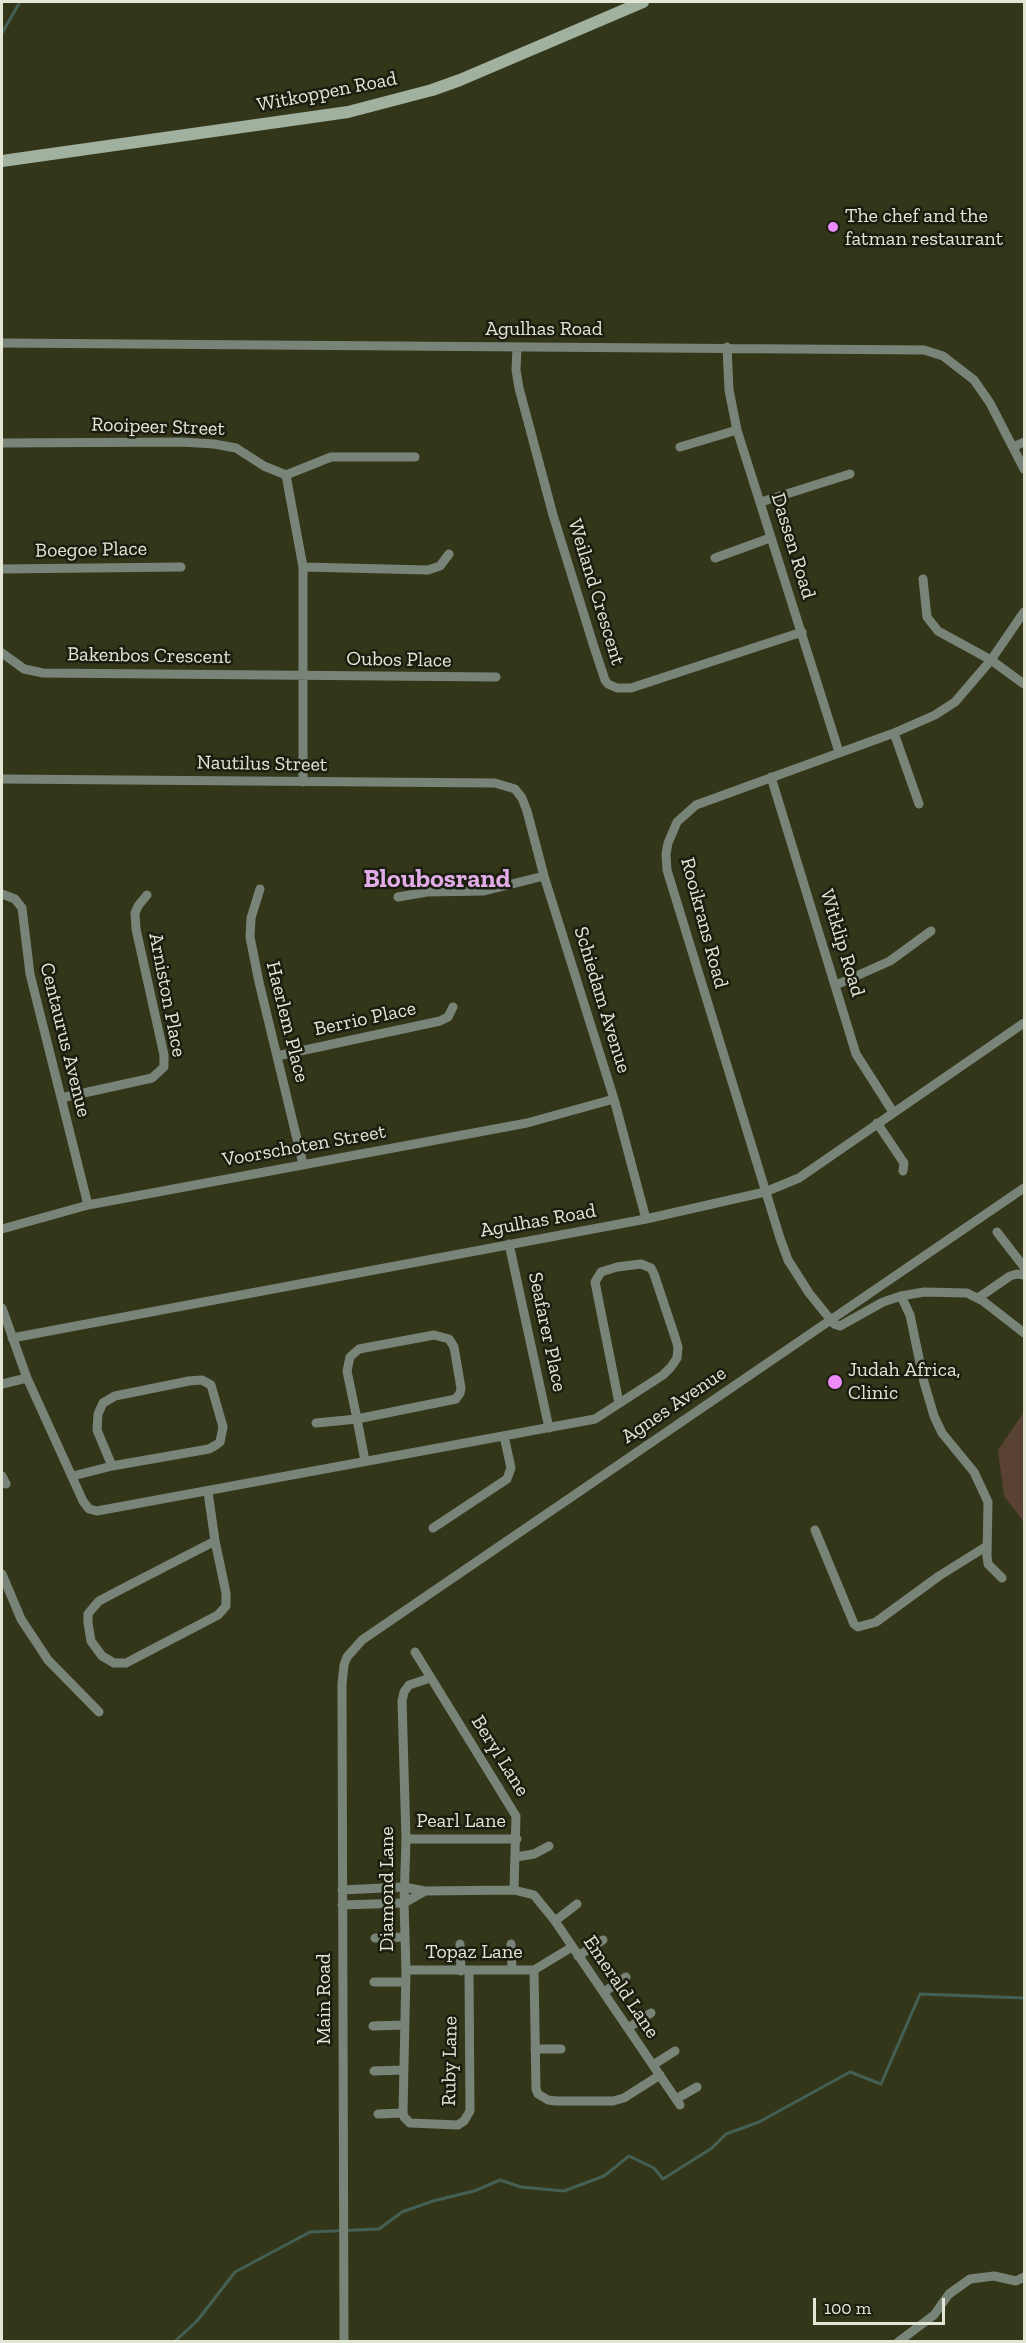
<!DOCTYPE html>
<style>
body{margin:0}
#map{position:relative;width:1026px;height:2343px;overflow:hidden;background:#343619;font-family:"Zilla Slab",serif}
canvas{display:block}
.frame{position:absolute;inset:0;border:3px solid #e4e6d5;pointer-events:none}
.scale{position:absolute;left:813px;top:2298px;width:132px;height:27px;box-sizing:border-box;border:3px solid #e4e6d5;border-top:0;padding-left:8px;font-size:18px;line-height:21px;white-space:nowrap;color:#e4e6d5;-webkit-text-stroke:4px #1b1d10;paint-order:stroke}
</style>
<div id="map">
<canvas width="1026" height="2343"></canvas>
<div class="frame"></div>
<div class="scale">100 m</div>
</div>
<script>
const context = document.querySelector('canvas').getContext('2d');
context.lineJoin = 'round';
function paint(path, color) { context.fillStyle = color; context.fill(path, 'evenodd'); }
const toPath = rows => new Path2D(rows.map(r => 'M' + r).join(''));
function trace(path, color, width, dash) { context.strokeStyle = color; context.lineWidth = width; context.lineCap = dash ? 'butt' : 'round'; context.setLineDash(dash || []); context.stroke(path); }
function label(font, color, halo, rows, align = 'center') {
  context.font = font + ' "Zilla Slab",serif'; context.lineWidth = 5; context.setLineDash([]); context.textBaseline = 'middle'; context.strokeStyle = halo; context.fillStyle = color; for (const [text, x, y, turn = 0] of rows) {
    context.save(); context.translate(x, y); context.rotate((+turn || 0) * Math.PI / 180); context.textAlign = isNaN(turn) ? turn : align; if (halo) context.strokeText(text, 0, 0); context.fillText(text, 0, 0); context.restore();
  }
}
const green = toPath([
 [1024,1412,1024,1522,1004,1496,998,1450]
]);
const stream = toPath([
 [2,33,20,2],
 [174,2342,197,2321,235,2272,310,2232,379,2229,402,2212,433,2201,474,2191,500,2180,521,2187,564,2191,604,2176,629,2156,654,2168,663,2179,712,2148,726,2134,759,2122,850,2072,881,2084,920,1994,1024,1998]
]);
const minor = toPath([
 [2,343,924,350,943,356,974,380,990,403,1024,469],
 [517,347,516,370,519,388,553,515,594,647,605,680,608,684,617,688,631,688,802,632],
 [727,347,729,390,737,430,839,752],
 [2,443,182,442,214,444,236,448,264,466,286,475,303,567,303,782],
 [680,447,737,430],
 [1013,447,1024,442],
 [286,475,331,457,415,457],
 [761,502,850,474],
 [715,558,770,538],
 [303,567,428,570,440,566,449,554],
 [2,569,181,567],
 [923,579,927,617,938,631,991,660,1024,684],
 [1024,612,991,660,955,702,935,715,894,733,696,805,677,822,668,843,666,854,667,870,780,1238,788,1260,809,1293,834,1324,840,1326,883,1302,901,1296,924,1292,967,1293,983,1301,1024,1333],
 [2,653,24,669,43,673,496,677],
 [894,733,919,804],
 [771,777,856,1054,893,1112],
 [2,779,495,783,515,789,522,798,527,811,544,876,614,1099,646,1219],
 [260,889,251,918,250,937,259,982,303,1164],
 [2,894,15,899,22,908,30,974,88,1205],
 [398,897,427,892,484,891,544,876],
 [836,985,890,961,931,931],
 [277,1056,440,1021,448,1017,453,1007],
 [61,1098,152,1078,164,1067,164,1055,136,929,135,913,138,906,147,895],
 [877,1123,904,1163,903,1171],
 [2,1229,88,1205,527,1123,614,1099],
 [997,1232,1024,1267],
 [509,1244,549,1428],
 [901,1296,910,1315,924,1382,934,1416,942,1433,974,1472,988,1502,987,1556,988,1564,1002,1578],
 [978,1298,1010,1276,1017,1274,1024,1275],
 [2,1308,27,1378,83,1501,89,1509,97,1511,595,1419,663,1375,671,1367,677,1358,678,1347,675,1337,654,1274,651,1268,641,1264,617,1267,601,1272,595,1282,619,1403],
 [12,1338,646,1219,765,1192,799,1178,1024,1023],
 [2,1384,27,1378],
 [316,1423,357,1419,456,1399,460,1393,461,1388,454,1347,449,1339,434,1335,359,1349,350,1357,347,1371,357,1419,365,1461],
 [2,1476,6,1484],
 [73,1476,112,1466,209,1449,216,1445,220,1442,223,1427,211,1385,202,1380,189,1381,115,1396,103,1403,98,1414,97,1430,112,1466],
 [208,1492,215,1541,226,1593,226,1606,218,1615,126,1663,114,1663,102,1656,91,1641,88,1623,88,1614,92,1609,99,1601,116,1592,215,1541],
 [433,1528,507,1479,511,1468,504,1436],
 [815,1530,854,1624,858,1627,876,1622,939,1576,987,1546],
 [2,1574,21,1619,48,1660,99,1712],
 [415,1652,516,1816,514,1890],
 [430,1678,409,1685,404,1692,402,1701,406,1839,404,1903,406,1970,403,2113,404,2117,410,2123,458,2125,464,2121,470,2111,469,1971],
 [406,1839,517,1839],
 [516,1857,534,1854,549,1846],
 [342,1890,404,1887,425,1891,514,1890,534,1895,555,1921,680,2105],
 [342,1905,404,1903,425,1891],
 [555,1921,577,1904],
 [375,1938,405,1937],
 [460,1944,461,1971],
 [511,1944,512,1970],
 [578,1956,603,1940],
 [406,1970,534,1970,572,1947],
 [534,1970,536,2089,538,2094,548,2100,556,2101,613,2101,624,2098,660,2075],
 [374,1982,405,1982],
 [604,1992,626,1977],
 [373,2026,404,2025],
 [628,2028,651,2013],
 [535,2049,561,2049],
 [653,2065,675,2051],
 [374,2071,404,2070],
 [676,2099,697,2087],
 [378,2114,403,2113],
 [344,2342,342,1684,344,1665,347,1657,362,1640,1024,1188],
 [898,2342,934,2315,949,2294,970,2279,994,2276,1016,2281,1024,2277]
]);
const secondary = toPath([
 [2,161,348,112,432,90,460,80,643,2]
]);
const markers = [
 [833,227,6,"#ed8cf9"],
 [835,1382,8,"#ed8cf9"]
];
const streetNames = [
 ["Witkoppen Road",327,92,-11],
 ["Agulhas Road",544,329],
 ["Rooipeer Street",158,427,2],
 ["Dassen Road",793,546,73],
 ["Boegoe Place",91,550,-1],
 ["Weiland Crescent",596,592,73],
 ["Bakenbos Crescent",149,656,1],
 ["Oubos Place",399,660,1],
 ["Nautilus Street",262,764,1],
 ["Rooikrans Road",704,923,75],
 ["Witklip Road",842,943,73],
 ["Arniston Place",167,995,79],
 ["Schiedam Avenue",602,1000,73],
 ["Berrio Place",365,1019,-12],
 ["Haerlem Place",287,1022,76],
 ["Centaurus Avenue",65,1040,76],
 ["Voorschoten Street",304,1146,-10],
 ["Agulhas Road",538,1221,-10],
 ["Seafarer Place",547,1332,78],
 ["Agnes Avenue",674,1405,-34],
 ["Beryl Lane",500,1756,58],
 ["Pearl Lane",461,1821],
 ["Diamond Lane",387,1889,-90],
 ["Topaz Lane",474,1952],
 ["Emerald Lane",621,1987,56],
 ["Main Road",324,1999,-90],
 ["Ruby Lane",450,2061,-89]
];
const poiNames = [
 ["The chef and the",845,216],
 ["fatman restaurant",845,239],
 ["Judah Africa,",848,1370],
 ["Clinic",848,1393]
];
const districtNames = [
 ["Bloubosrand",437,880]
];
paint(green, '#5a4233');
trace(stream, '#446054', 3);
trace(minor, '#798478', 9);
trace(secondary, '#a0b19f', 12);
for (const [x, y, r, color] of markers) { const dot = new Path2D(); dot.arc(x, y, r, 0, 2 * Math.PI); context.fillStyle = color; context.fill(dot); trace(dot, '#1b1d10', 2); }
label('20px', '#e4e6d5', '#1b1d10', streetNames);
label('20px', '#e4e6d5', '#1b1d10', poiNames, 'left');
label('bold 26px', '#e1ace7', '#1b1d10', districtNames);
</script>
